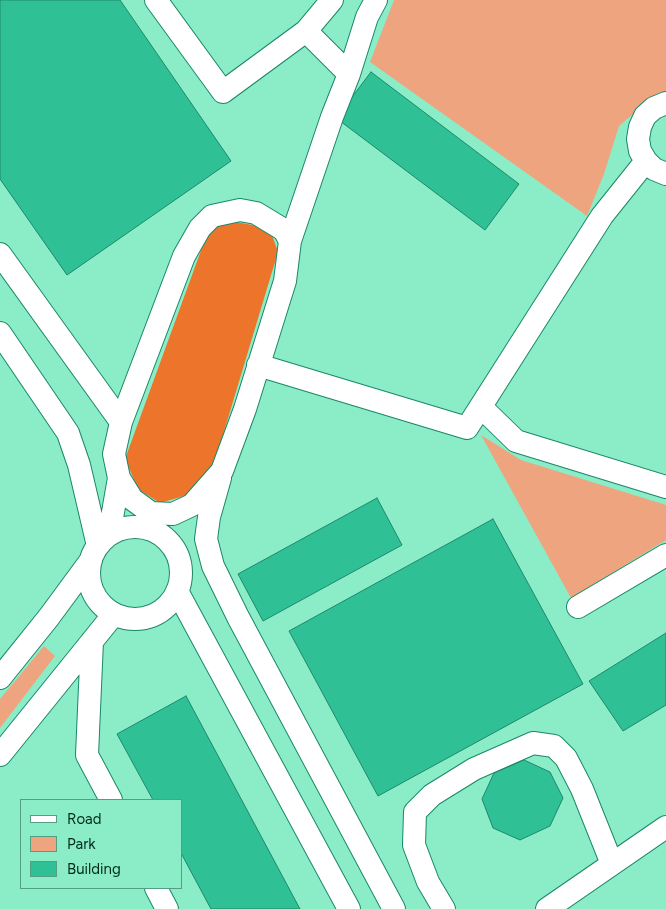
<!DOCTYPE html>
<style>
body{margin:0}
#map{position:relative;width:666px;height:909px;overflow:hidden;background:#8becc8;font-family:Figtree,sans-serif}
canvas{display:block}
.legend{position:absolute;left:20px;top:799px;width:162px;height:90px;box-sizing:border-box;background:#8becc8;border:1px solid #539e84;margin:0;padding:6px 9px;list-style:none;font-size:15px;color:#002a1d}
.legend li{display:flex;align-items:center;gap:10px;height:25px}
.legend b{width:25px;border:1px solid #539e84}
</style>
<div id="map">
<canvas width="666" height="909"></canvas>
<ul class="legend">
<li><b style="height:6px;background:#fff"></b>Road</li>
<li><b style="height:14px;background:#eea57f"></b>Park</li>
<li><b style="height:14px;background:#30c096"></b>Building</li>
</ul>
</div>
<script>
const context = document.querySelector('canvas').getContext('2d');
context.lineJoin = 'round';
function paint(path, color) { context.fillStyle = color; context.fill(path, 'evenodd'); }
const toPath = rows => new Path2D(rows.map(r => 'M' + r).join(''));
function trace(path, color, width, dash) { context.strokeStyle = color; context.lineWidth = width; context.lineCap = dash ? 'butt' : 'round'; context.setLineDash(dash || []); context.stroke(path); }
const green = toPath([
 [394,0,666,0,666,92,658,93,619,126,604,174,587,216,370,62],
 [481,435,521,460,666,505,666,540,571,598],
 [44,646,55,656,0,728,0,699]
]);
const forest = toPath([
 [236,222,258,226,271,232,278,252,213,468,191,494,160,503,138,489,125,459,207,234,219,225]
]);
const building = toPath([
 [0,0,120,0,231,161,67,275,0,179,0,0],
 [371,72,519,184,485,230,336,118,371,72],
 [377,498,402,545,263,621,238,574,377,498],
 [493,519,583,684,378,796,289,631,493,519],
 [666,633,666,705,623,731,589,681,666,633],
 [186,696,300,909,211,909,181,853,181,800,153,800,117,734,186,696],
 [524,760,550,772,563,798,550,826,520,840,493,828,482,799,494,773,524,760]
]);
const minor = toPath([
 [156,0,223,92,306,31],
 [332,0,306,31,349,74],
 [666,103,654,108,645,116,640,127,638,139,640,151,646,161,654,169,666,174],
 [240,210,256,213,284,230,290,241,285,281,245,409,222,471,192,505,173,514,151,513,132,499,119,478,114,454,121,422,184,256,200,228,212,216,240,210],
 [290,241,332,117,349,74,367,17,376,0],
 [0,254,121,422],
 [0,333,68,433,79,465,98,546],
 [258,365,467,428,602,216,646,161],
 [481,407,516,441,666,487],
 [220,478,209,517,206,539,213,566,238,617,394,909],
 '89 573a46 46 0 1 1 92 0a46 46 0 1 1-92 0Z',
 [109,535,119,478],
 [177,591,349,909],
 [578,607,666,555],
 [92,641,87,755,111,800],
 [0,678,49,617,91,560],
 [0,755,114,614],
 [156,888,167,909],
 [444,909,428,882,414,845,415,812,432,795,474,769,533,743,554,746,566,758,582,789,612,864],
 [547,909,666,827]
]);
paint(green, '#eea57f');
paint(forest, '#ec752b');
paint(building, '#30c096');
trace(building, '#1d896a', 1);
trace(minor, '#1a8868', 24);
trace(minor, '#fff', 22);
</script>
